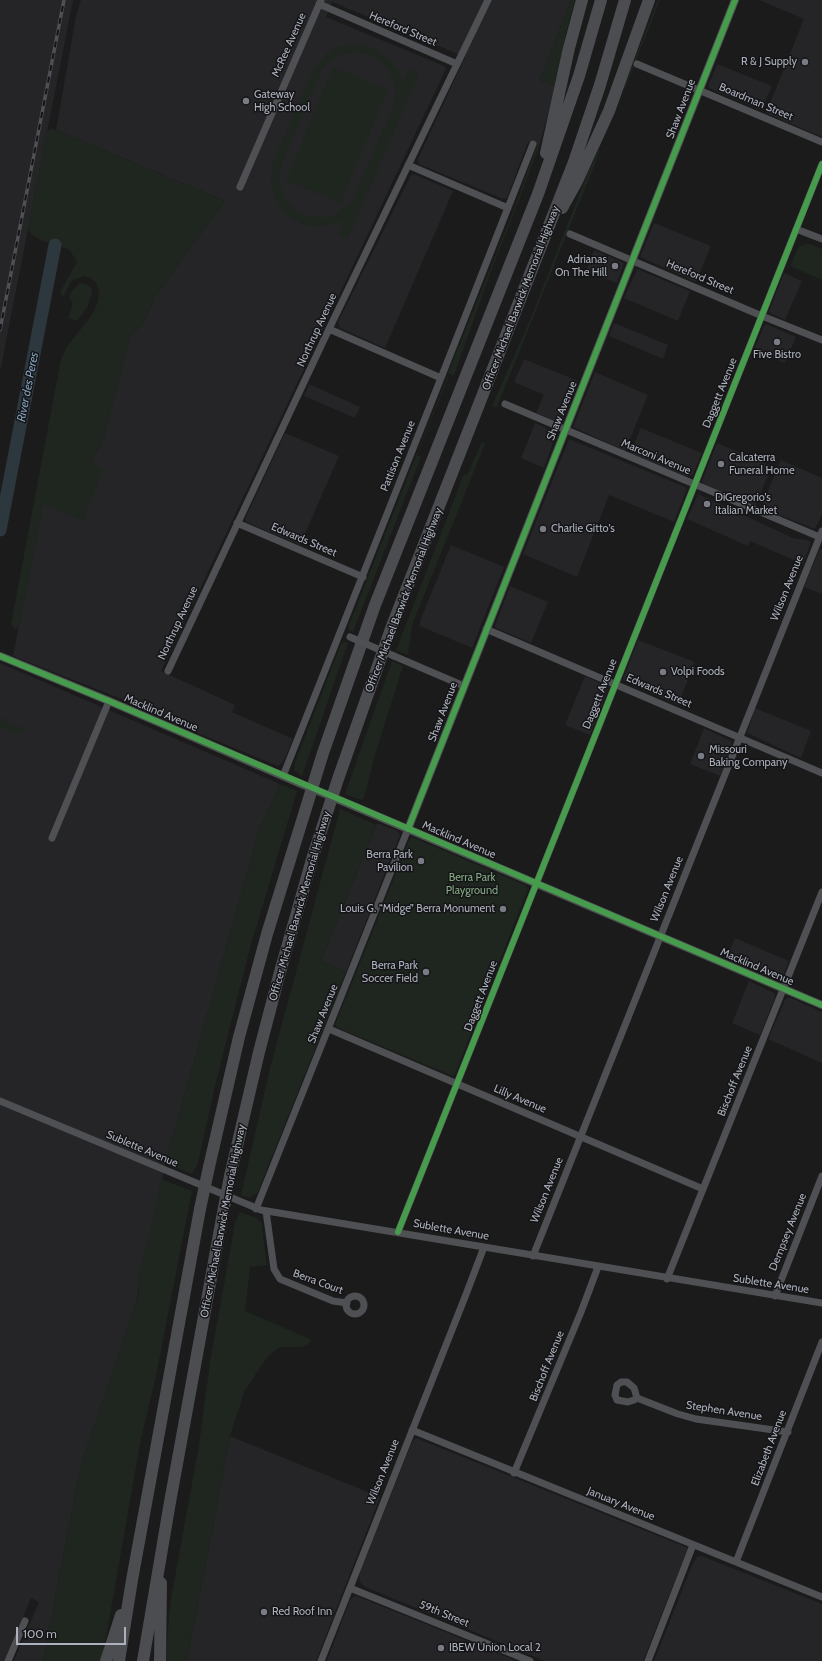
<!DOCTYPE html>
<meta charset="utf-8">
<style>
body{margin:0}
#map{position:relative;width:822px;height:1661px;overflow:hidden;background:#1b1b1b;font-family:Cabin,sans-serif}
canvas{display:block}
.scale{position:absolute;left:16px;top:1627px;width:110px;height:18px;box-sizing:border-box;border:2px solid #acb1bd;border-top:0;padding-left:5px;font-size:12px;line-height:14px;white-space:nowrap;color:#acb1bd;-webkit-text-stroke:3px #151517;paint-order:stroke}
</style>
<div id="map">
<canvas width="822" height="1661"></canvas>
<div class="scale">100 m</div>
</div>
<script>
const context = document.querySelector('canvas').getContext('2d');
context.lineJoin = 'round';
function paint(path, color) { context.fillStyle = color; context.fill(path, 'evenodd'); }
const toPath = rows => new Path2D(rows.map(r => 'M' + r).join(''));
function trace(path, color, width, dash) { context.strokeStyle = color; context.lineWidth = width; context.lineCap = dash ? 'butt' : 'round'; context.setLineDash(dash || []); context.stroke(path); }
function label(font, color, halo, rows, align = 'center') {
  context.font = font + ' Cabin,sans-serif'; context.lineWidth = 3; context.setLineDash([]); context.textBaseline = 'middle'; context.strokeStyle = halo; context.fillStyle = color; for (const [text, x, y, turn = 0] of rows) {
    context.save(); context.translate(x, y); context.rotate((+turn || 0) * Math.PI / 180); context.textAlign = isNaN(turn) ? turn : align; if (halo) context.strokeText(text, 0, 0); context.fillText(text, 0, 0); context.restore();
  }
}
const built = toPath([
 [0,0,73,0,0,372],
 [81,0,571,0,540,80,556,86,539,146,528,142,507,198,503,199,419,164,418,159,465,57,332,2,326,17,444,66,446,69,161,671,235,705,232,712,293,739,283,762,278,766,144,711,144,708,13,656,43,504,83,520,102,470,91,465,104,436,130,336,143,324,156,295,225,201,56,130,76,16],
 [759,0,822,0,822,137,766,113,804,19],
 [717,64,772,86,761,110,709,88,709,84],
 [414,174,453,191,385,348,340,328,338,322,411,175],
 [654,223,711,246,696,282,640,257],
 [594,250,624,263,617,283,586,271],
 [637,269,690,291,678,321,624,298],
 [784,273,802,281,785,320,772,314,769,311],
 [614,323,668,345,663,359,609,336],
 [766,324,796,337,785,363,754,350,764,326],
 [524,359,578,381,561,422,558,422,536,413,544,395,514,382],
 [595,372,648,395,625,451,573,427],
 [309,384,360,407,355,418,304,396],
 [535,423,555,432,556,434,544,468,521,458],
 [641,428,702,453,693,474,690,476,686,476,630,453],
 [285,433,339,456,300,545,246,522,245,519],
 [569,439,685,487,687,489,674,522,609,495,577,577,523,554],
 [717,443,772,466,755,506,703,484,702,481],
 [781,460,822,478,822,514,815,529,761,508],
 [698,494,793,538,807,540,810,541,810,545,803,564,750,541,748,546,687,519],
 [451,545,504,567,472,648,420,626,420,621],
 [822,548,822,594,804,587,819,550],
 [510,586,548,602,531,643,496,628,495,626],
 [638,640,695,662,678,705,624,681,623,679],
 [0,663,280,784,259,831,166,1161,135,1306,81,1465,43,1661,14,1661,39,1602,31,1598,4,1661,0,1661],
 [585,676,607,687,608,689,590,735,565,725],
 [755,708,811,731,801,758,747,733],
 [704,728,731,741,732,744,720,776,690,764],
 [377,823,398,831,400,835,346,972,321,961],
 [735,938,789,961,783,976,780,979,775,979,727,957],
 [749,981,774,993,775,997,760,1035,732,1023],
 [787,998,791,998,822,1012,822,1063,768,1039,785,1000],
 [230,1436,380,1497,316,1661,187,1661],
 [416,1438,688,1548,643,1661,545,1661,365,1587,361,1583,359,1579,360,1572,413,1440],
 [702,1556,822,1604,822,1661,654,1661,693,1563,697,1557],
 [355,1596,359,1597,517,1661,327,1661,350,1600]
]);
const green = toPath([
 [571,0,575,0,565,37,556,86,540,80],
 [658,0,660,0,625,88,624,87],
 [359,44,371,47,391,61,400,73,403,82,409,68,419,73,348,239,338,235,344,219,333,224,324,226,305,225,294,219,283,211,277,201,272,189,271,176,273,163,314,68,328,52,337,47],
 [348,53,360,53,371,55,381,62,389,70,395,84,395,97,393,108,354,196,350,203,331,217,319,218,306,215,294,209,285,198,280,187,279,176,281,167,321,72,328,63,337,57],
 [333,67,388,90,340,203,286,180],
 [51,129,56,130,225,201,156,295,143,324,130,336,104,436,91,465,103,470,83,520,43,505,19,627,15,629,11,624,61,359,68,345,92,315,98,302,99,292,96,283,90,278,84,276,72,280,69,285,63,298,60,292,77,262,69,249,42,241,31,234,28,229,47,132],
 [537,145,539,146,516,208,490,274,454,375,452,375,448,373,513,212],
 [599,150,600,150,593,169,497,407,492,406,530,320,589,170],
 [807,243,822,249,822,280,790,266,799,246,804,245],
 [80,283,88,285,92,289,92,293,87,308,77,321,68,318,73,303,69,298,72,290],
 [448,375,449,376,417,455,421,457,353,632,349,630,349,625],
 [482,442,485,444,412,625,408,655,396,650,464,474,467,475],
 [344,642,348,643,302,776,294,770,295,762,341,644],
 [392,661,403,666,374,758,364,798,361,800,345,794],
 [0,717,12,724,24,728,22,732,17,733,0,727],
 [280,784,297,791,250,948,215,1086,198,1163,192,1174,172,1166,166,1161,259,831],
 [340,809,376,825,321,961,346,972,257,1194,255,1194,251,1197,248,1197,241,1195,270,1068],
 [410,838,414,838,525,885,528,889,455,1074,453,1076,338,1028,335,1025],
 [161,1179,192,1191,157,1371,140,1444,106,1638,101,1661,43,1661,81,1465,135,1306,139,1291,137,1279,150,1233],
 [240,1212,256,1218,260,1222,261,1221,267,1265,250,1267,245,1311,310,1339,310,1342,307,1345,302,1347,280,1347,268,1356,245,1390,230,1436,187,1661,166,1661,169,1614,172,1593,199,1445,210,1362,221,1301,235,1223]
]);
const river = toPath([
 [0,530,55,245]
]);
const minor = toPath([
 [319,4,457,64],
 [637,64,822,142],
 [408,165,508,208],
 [240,187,321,0],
 [796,229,822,239],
 [570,234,762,316,822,340],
 [329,329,441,378],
 [505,404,822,538],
 [237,523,363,577],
 [486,629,822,773],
 [394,656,464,686],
 [168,671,329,329,488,0],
 [283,776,441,378,533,144],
 [52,838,109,701],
 [329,1029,703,1189],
 [0,1101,261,1210,822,1303],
 [256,1209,408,829],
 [266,1211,274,1269,280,1279,333,1301,347,1303],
 [398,1232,822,164],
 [533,1256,822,531],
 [667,1279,822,892],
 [775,1296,822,1176],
 '346 1305a9 9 0 1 1 18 0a9 9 0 1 1-18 0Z',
 [637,1398,634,1400,628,1402,617,1400,615,1395,617,1385,621,1382,627,1382,634,1388,637,1398,678,1414,696,1419,788,1432],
 [412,1430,822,1597],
 [514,1473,581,1312,598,1267],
 [736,1562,822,1342],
 [350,1588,530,1661],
 [8,1661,25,1621],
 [321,1661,465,1297,484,1247],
 [648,1661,693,1545]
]);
const tertiary = toPath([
 [0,656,109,701,299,783],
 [356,807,822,1005],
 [408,829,735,0]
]);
const motorway = toPath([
 [546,153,569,48,582,0],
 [562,208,577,181,609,111,649,0],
 [209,1167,239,1037,267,934,323,753,375,605,538,194,579,76,601,0],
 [230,1176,259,1052,280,972,313,856,338,779,392,626,574,162,600,85,625,0],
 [106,1661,121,1615],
 [119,1661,132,1580,200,1209],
 [143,1661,170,1502,222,1218],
 [160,1661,161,1583]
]);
const rail = toPath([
 [0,330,64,0]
]);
const minorBridge = toPath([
 [350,637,394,656]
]);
const tertiaryBridge = toPath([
 [299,783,356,807]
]);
const motorwayBridge = toPath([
 [200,1209,209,1167],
 [222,1218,230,1176]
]);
const cycleway = toPath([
 [0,656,109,701,822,1005],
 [408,829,735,0],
 [398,1232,822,164]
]);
const markers = [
 [805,62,4,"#797c84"],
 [246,101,4,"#797c84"],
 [615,266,4,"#797c84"],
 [777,342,4,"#797c84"],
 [721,464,4,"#797c84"],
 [707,504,4,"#797c84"],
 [543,529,4,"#797c84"],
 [663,672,4,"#797c84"],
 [701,756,4,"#797c84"],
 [421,861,4,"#797c84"],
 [503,909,4,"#797c84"],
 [426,972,4,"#797c84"],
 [264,1612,4,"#797c84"],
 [441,1648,4,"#797c84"]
];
const streetNames = [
 ["Hereford Street",403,29,23],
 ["McRee Avenue",289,45,-66],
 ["Boardman Street",756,102,23],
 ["Shaw Avenue",681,109,-69],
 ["Hereford Street",700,277,23],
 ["Officer Michael Barwick Memorial Highway",521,298,-69],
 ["Northrup Avenue",317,330,-65],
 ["Daggett Avenue",720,393,-68],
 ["Shaw Avenue",562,411,-68],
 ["Pattison Avenue",398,456,-68],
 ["Marconi Avenue",656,457,23],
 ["Edwards Street",304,540,23],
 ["Wilson Avenue",787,588,-68],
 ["Officer Michael Barwick Memorial Highway",404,600,-69],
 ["Northrup Avenue",178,623,-65],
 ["Edwards Street",659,691,23],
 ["Daggett Avenue",600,694,-68],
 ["Shaw Avenue",443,712,-69],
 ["Macklind Avenue",161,713,23],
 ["Macklind Avenue",459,840,23],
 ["Wilson Avenue",667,889,-68],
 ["Officer Michael Barwick Memorial Highway",300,906,-74],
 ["Macklind Avenue",757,967,23],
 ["Daggett Avenue",481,996,-69],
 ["Shaw Avenue",323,1014,-68],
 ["Bischoff Avenue",735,1081,-68],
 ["Lilly Avenue",520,1099,23],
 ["Sublette Avenue",142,1149,23],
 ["Wilson Avenue",547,1190,-68],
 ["Officer Michael Barwick Memorial Highway",223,1221,-79],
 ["Sublette Avenue",451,1230,10],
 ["Dempsey Avenue",788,1232,-68],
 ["Berra Court",318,1282,20],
 ["Sublette Avenue",771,1284,9],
 ["Bischoff Avenue",547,1366,-68],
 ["Stephen Avenue",724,1411,9],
 ["Elizabeth Avenue",769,1448,-69],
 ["Wilson Avenue",383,1472,-68],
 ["January Avenue",621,1504,22],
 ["59th Street",444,1614,22]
];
const poiNames = [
 ["R & J Supply",797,62,"right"],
 ["Gateway",254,95],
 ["High School",254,108],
 ["Adrianas",607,260,"right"],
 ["On The Hill",607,273,"right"],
 ["Five Bistro",777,355,"center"],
 ["Calcaterra",729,458],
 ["Funeral Home",729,471],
 ["DiGregorio's",715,498],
 ["Italian Market",715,511],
 ["Charlie Gitto's",551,529],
 ["Volpi Foods",671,672],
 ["Missouri",709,750],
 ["Baking Company",709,763],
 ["Berra Park",413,855,"right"],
 ["Pavilion",413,868,"right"],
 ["Louis G. “Midge” Berra Monument",495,909,"right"],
 ["Berra Park",418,966,"right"],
 ["Soccer Field",418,979,"right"],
 ["Red Roof Inn",272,1612],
 ["IBEW Union Local 2",449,1648]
];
const parkNames = [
 ["Berra Park",472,878],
 ["Playground",472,891]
];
const waterNames = [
 ["River des Peres",28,387,-79]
];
paint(built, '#252527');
paint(green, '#1e261f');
trace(river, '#2c373e', 13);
trace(minor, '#4f5054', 7);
trace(tertiary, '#4f5054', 8);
trace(motorway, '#4c4d51', 12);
trace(rail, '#4f5053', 3.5);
trace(rail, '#151517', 2, [6]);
trace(minorBridge, '#4f5054', 7);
trace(tertiaryBridge, '#4f5054', 8);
trace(motorwayBridge, '#4c4d51', 12);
trace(cycleway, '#469c4c', 6);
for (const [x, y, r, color] of markers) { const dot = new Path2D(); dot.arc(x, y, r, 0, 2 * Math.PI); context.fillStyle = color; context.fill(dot); trace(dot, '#151517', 1.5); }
label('11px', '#acb1bd', '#151517', streetNames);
label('11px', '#acb1bd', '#151517', poiNames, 'left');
label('11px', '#82a982', '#151517', parkNames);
label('italic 12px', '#81a1b9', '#151517', waterNames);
</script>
